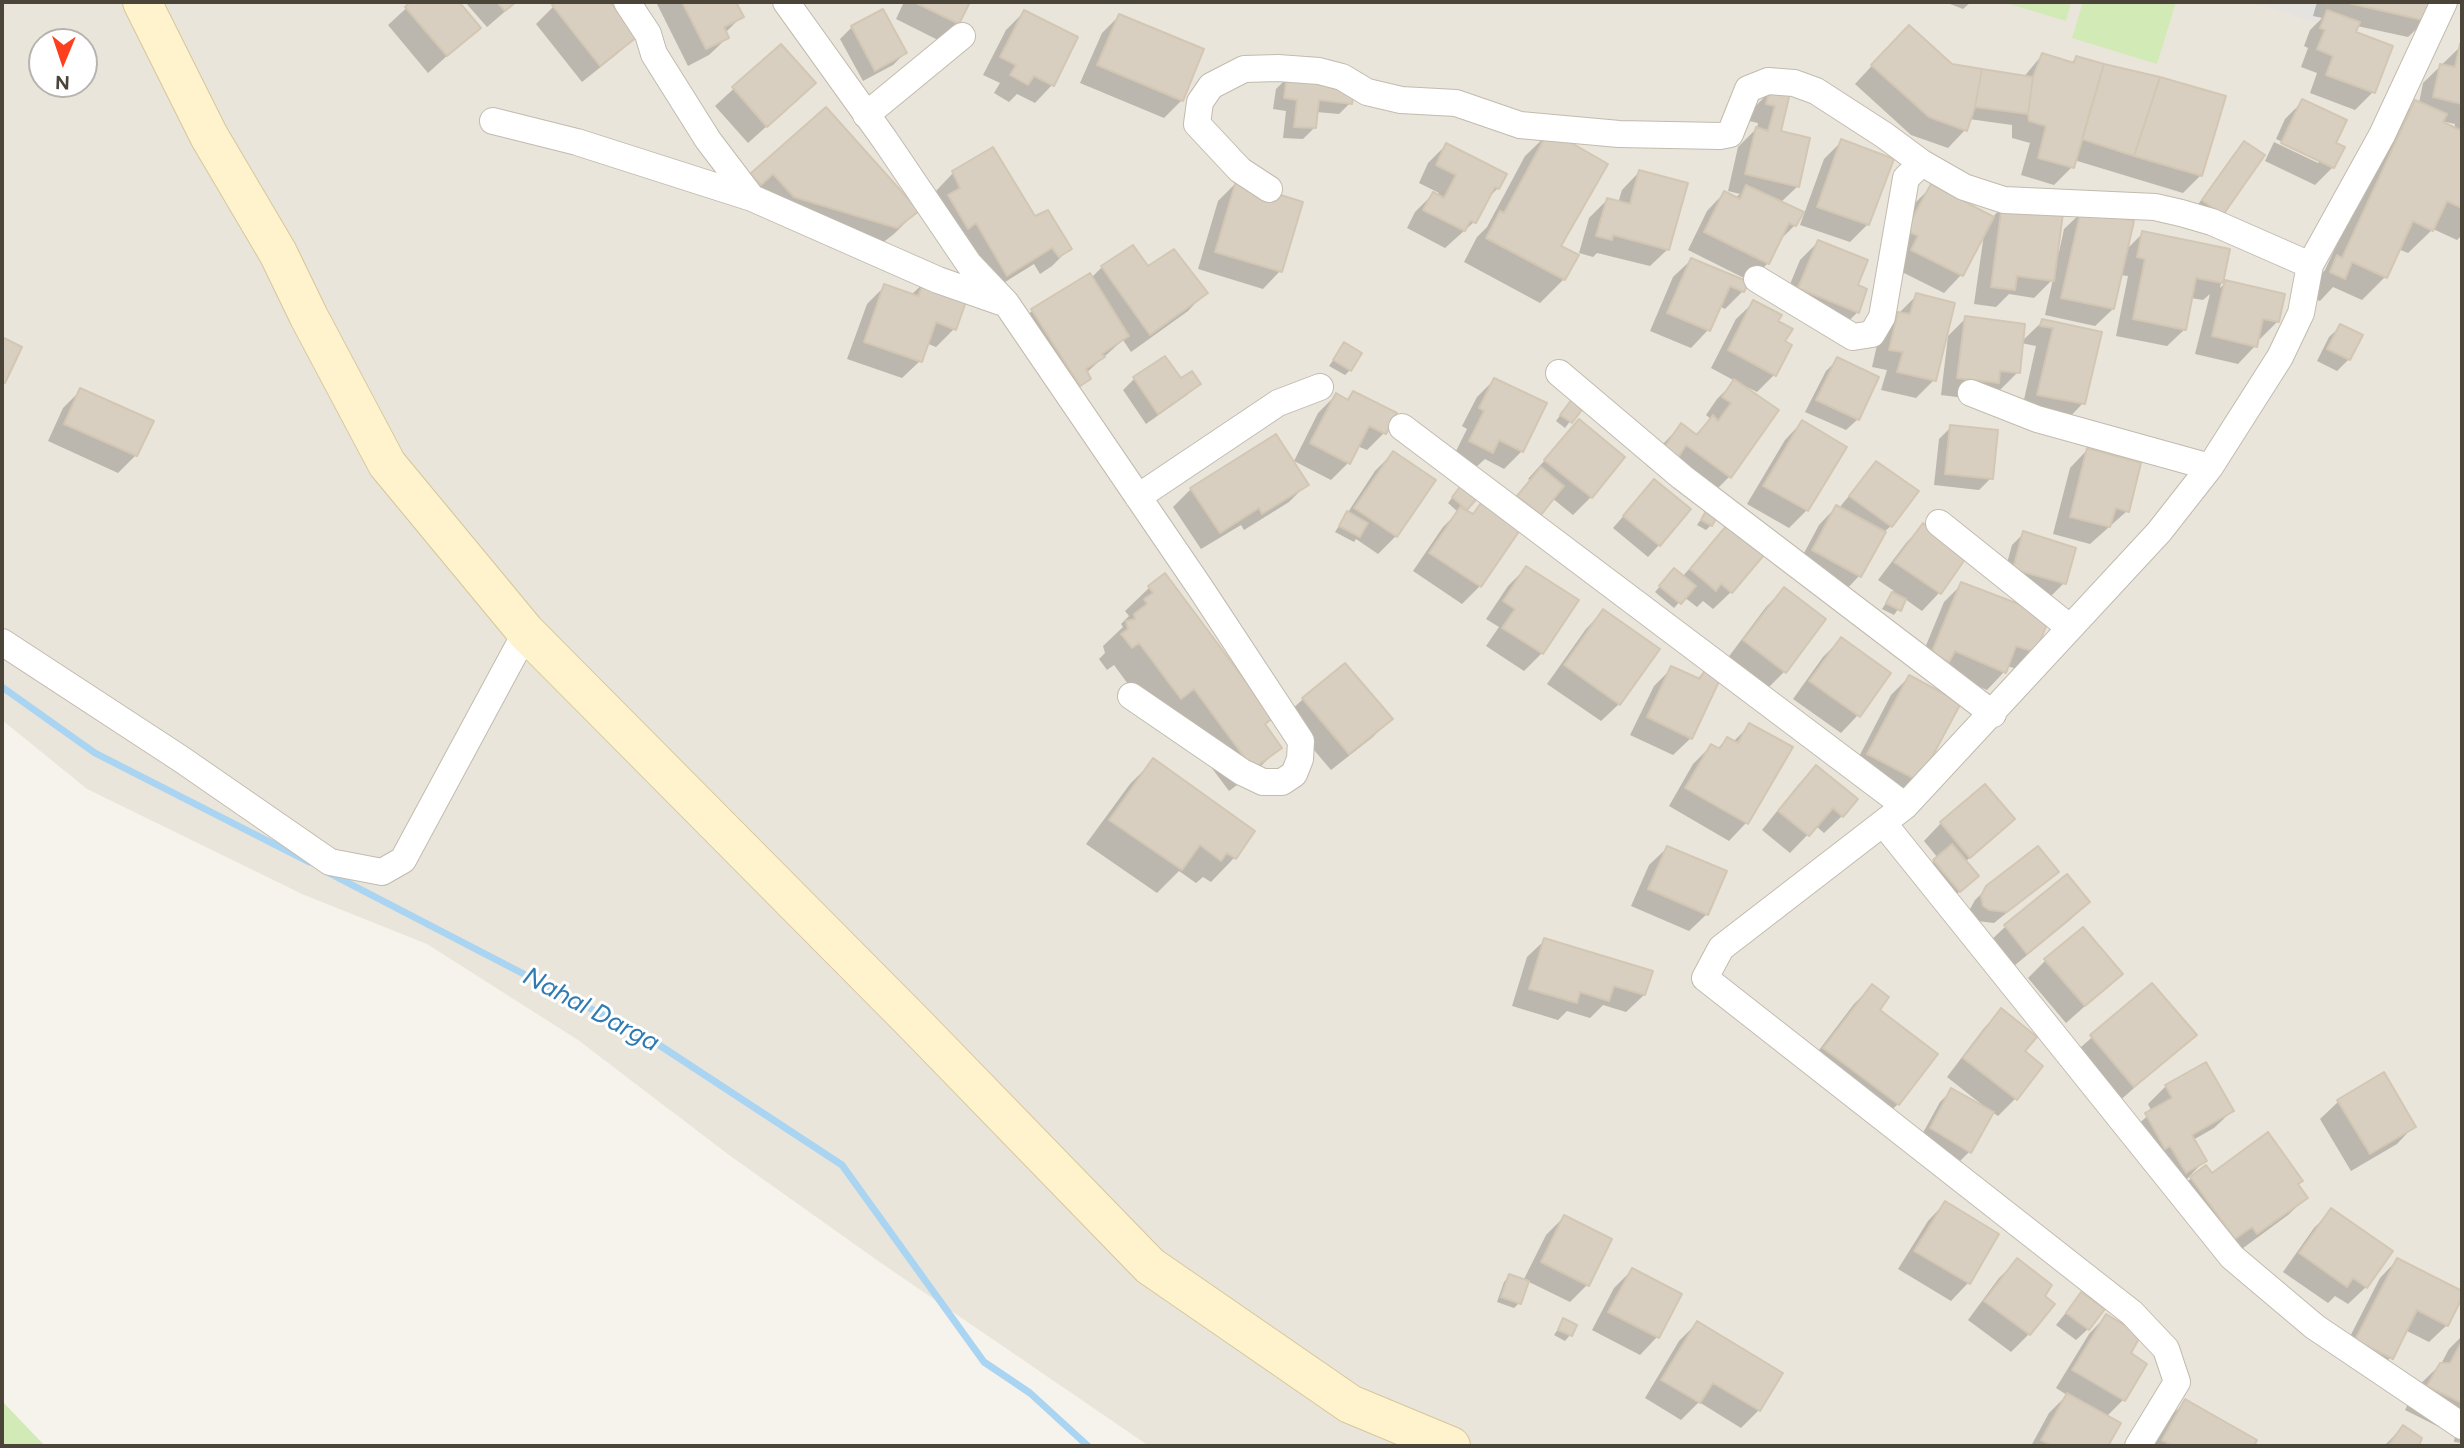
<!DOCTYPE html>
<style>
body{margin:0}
#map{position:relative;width:2464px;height:1448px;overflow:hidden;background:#f6f3ec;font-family:Figtree,sans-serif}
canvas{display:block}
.frame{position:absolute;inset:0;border:4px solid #4b4439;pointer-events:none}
.north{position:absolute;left:28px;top:28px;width:70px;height:70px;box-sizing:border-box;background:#fff;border:2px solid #b7b4b0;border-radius:50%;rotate:182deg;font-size:19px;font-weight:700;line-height:28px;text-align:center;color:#4b4439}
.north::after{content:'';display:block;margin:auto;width:24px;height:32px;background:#fc3f1d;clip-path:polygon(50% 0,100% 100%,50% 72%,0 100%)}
</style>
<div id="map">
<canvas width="2464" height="1448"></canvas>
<div class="frame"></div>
<div class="north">N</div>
</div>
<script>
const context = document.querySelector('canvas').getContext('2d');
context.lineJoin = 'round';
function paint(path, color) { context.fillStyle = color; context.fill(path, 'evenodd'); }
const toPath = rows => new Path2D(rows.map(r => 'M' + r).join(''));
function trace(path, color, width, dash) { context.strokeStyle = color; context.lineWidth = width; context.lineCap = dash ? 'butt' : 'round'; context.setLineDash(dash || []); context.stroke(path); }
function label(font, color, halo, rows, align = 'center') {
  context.font = font + ' Figtree,sans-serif'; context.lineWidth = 6; context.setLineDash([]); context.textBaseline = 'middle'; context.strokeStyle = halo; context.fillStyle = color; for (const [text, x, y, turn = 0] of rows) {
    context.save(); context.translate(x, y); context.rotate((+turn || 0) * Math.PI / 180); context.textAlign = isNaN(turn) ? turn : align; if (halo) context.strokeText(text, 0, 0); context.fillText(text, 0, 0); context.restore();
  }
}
const residential = toPath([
 [2,2,2462,2,2462,1446,1149,1446,881,1263,729,1155,578,1040,427,944,302,894,87,789,2,720],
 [42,42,84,42,84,84,42,84]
]);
const green = toPath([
 [2003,2,2071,2,2066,21],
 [2083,2,2176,2,2157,64,2072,38],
 [2,1401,45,1446,2,1446]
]);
const parking = toPath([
 [2251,2,2322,2,2317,23]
]);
const shadow = toPath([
 [413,2,457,2,479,27,428,73,388,25],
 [465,2,516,2,487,27],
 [555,2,608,2,635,37,617,54,582,82,536,24,556,4],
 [656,2,735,2,742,16,725,33,727,38,709,55,688,66],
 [904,2,968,2,958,23,940,41,896,19],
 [1945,2,1971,2,1963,9],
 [2317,2,2430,2,2426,20,2408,37,2357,26,2354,33,2391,47,2373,92,2355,110,2310,93,2317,73,2301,67,2308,48,2304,46,2310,30,2322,18,2313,16],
 [1024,12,1052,85,1035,103,1017,94,1009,102,994,93,1000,83,983,75,1006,30],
 [1119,16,1182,100,1164,118,1080,83,1102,33],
 [852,27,905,53,893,65,863,81,840,39],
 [1891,45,1951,65,2023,78,2042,55,2070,64,2076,58,2201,175,2183,193,2074,160,2072,167,2054,185,2021,175,2030,143,2012,138,2012,125,1969,119,1965,130,1948,148,1911,135,1855,84],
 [780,46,796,100,748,143,715,106],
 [2461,46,2462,235,2457,240,2433,229,2408,253,2398,249,2385,277,2362,300,2333,287,2320,301,2307,296,2314,281,2325,270,2392,125,2416,102,2419,103,2423,83],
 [2436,120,2455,124,2454,130],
 [1287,78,1331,90,1350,103,1339,114,1316,112,1315,127,1303,139,1283,138,1286,111,1273,109,1276,89],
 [1770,91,1788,95,1779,133,1798,186,1780,203,1795,225,1777,243,1768,263,1750,281,1688,250,1707,211,1724,193,1735,198,1740,194,1728,191,1738,147,1757,128,1758,123,1749,121,1753,109],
 [2303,101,2334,144,2333,167,2315,185,2265,161,2274,142,2318,163,2321,160,2276,139,2285,119],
 [826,110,917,211,894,234,872,251,770,220,748,197,737,207,728,198],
 [1549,133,1559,247,1564,279,1540,303,1464,262,1477,237,1487,227,1525,156],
 [1842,141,1868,224,1850,242,1800,225,1824,159],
 [2244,143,2222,213,2192,213,2233,155],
 [1446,145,1498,188,1487,199,1474,222,1445,248,1407,228,1415,212,1433,194,1437,196,1439,193,1419,183,1428,163],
 [1639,172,1668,249,1650,266,1597,253,1593,257,1579,253,1589,218,1607,200,1618,203,1622,190],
 [953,173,1034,219,1070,248,1052,266,1040,274,1034,264,989,292,936,191],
 [1236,183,1280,271,1263,289,1198,269,1218,201],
 [1932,186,1992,218,2003,206,2056,252,2059,252,2064,229,2082,212,2125,251,2143,233,2228,250,2220,288,2226,282,2277,322,2260,339,2257,339,2255,346,2238,364,2195,354,2210,294,2203,300,2191,298,2185,329,2167,346,2116,336,2128,276,2120,275,2113,309,2095,326,2045,315,2053,279,2034,298,2009,294,1996,307,1974,304,1984,234,1961,275,1944,293,1894,268,1914,204],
 [1818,242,1858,312,1840,329,1781,306,1800,260],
 [1132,248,1148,268,1205,293,1188,311,1131,352,1123,340,1086,373,1089,378,1072,396,1015,328,1032,311,1091,278,1102,267],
 [1691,260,1743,291,1725,309,1719,306,1708,330,1691,348,1650,331,1673,277],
 [925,282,954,329,936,347,926,343,920,361,902,378,847,359,867,304,885,286,911,295],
 [1917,295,1934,380,1916,398,1881,390,1887,370,1872,367,1880,332],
 [1754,302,1776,321,1782,342,1775,374,1757,392,1745,386,1744,388,1729,477,1712,494,1659,474,1647,466,1664,443,1681,425,1695,435,1711,419,1706,415,1717,399,1735,381,1711,368,1736,319],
 [1966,318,2021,342,2043,321,2100,333,2083,403,2066,421,2021,413,2036,346,2021,343,2018,372,2000,390,1991,389,1980,400,1941,395,1948,336],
 [2341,326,2360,336,2349,359,2337,371,2317,361,2329,337],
 [1344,345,1350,370,1345,375,1329,366],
 [1838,359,1858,419,1846,430,1805,412,1826,371],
 [1135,378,1181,381,1199,384,1187,395,1146,424,1123,390],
 [1494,380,1522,451,1504,469,1485,459,1474,469,1452,459,1467,429,1462,426,1477,397],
 [81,390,136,455,118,473,48,441,63,408],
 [1353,393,1384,433,1367,450,1357,446,1348,463,1331,480,1294,461,1318,413,1336,395,1346,400],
 [1567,406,1581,407,1565,428,1556,421],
 [1579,422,1591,497,1573,515,1552,498,1528,525,1507,508,1530,480,1528,479],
 [1802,422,1807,510,1789,528,1747,504,1785,440],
 [1951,427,1991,478,1979,490,1934,485,1939,439],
 [2087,450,2127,511,2090,544,2053,534,2070,468],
 [1393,453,1396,536,1378,554,1356,539,1354,542,1335,532,1375,471],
 [1876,463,1891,526,1884,532,1859,576,1842,594,1796,568,1819,525,1836,507,1839,508],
 [1654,481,1659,545,1648,557,1613,528],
 [1307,484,1289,502,1244,530,1241,525,1201,549,1173,507,1191,489],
 [1458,490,1477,496,1464,511,1471,515,1481,506,1480,586,1462,604,1413,571,1443,527,1458,512,1448,503],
 [1708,509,1711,525,1706,530,1697,525],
 [1923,525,1965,556,1939,593,1922,611,1905,599,1894,615,1882,609,1894,591,1878,580,1906,543],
 [1727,527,1731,592,1713,609,1703,601,1697,607,1684,597,1674,608,1655,592,1669,576,1682,577],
 [2024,533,2064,583,2052,595,2002,581,2012,545],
 [1526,568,1576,601,1542,653,1524,671,1486,646,1499,627,1486,619,1508,586],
 [1165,576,1271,718,1264,725,1280,747,1256,771,1229,791,1170,712,1156,722,1114,665,1107,670,1099,659,1105,653,1103,646,1123,627,1121,624,1129,616,1125,611,1149,588],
 [1962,584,2034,651,2017,669,2007,666,2004,672,1987,690,1939,669,1930,679,1915,672,1944,602],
 [1784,589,1785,671,1767,689,1727,659,1766,607],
 [1603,611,1619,704,1601,721,1547,684,1586,629],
 [1841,639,1858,715,1841,733,1793,699,1823,657],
 [1672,668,1696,680,1706,670,1691,738,1673,755,1630,735,1654,686],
 [1909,677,1918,780,1900,798,1851,772,1891,695],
 [1303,699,1390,719,1373,737,1331,770,1285,716],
 [1750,725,1790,748,1746,823,1729,841,1669,806,1693,764,1711,746,1716,750,1727,739,1733,742],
 [1153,761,1252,831,1234,858,1211,882,1203,877,1196,883,1179,871,1157,893,1086,844,1130,784],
 [1816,767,1842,816,1824,833,1816,826,1790,853,1762,830,1798,785],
 [2013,819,1965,862,1965,887,1947,902,1922,873,1938,858,1924,841,1941,823],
 [1667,848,1707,914,1689,931,1631,906,1649,865],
 [2057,872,1994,923,1977,921,1972,917,1970,909,1975,900,1987,888],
 [2067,876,2088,902,2070,920,2009,970,1987,944,2005,927],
 [1545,940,1644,995,1626,1012,1603,1005,1590,1018,1567,1011,1558,1020,1512,1006,1527,957],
 [2046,960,2121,974,2066,1023,2028,978],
 [2152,985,2194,1035,2116,1104,2073,1054],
 [1872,986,1898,1104,1880,1121,1807,1066,1854,1004],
 [2001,1011,2023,1051,2041,1066,2015,1099,1998,1116,1992,1112,1969,1152,1958,1163,1919,1140,1940,1102,1951,1091,1984,1109,1985,1107,1947,1077,1984,1028],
 [2206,1064,2232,1111,2214,1128,2193,1140,2204,1161,2187,1179,2168,1189,2128,1133,2152,1112,2148,1104,2166,1086],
 [2338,1102,2414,1126,2397,1144,2351,1171,2320,1119],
 [2211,1175,2297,1185,2306,1198,2288,1215,2239,1251,2174,1196,2191,1178],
 [1945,1203,1997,1235,1968,1283,1951,1301,1898,1269,1928,1221],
 [2331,1211,2366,1287,2348,1304,2335,1296,2328,1303,2283,1272,2314,1228],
 [1564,1217,1587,1285,1570,1302,1527,1281,1519,1303,1514,1308,1497,1302,1504,1282,1509,1276,1523,1281,1546,1235],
 [2397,1260,2462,1294,2447,1325,2429,1342,2405,1330,2391,1357,2373,1375,2339,1358,2380,1278],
 [2017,1261,2042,1296,2053,1304,2029,1334,2011,1352,1968,1320,1999,1278],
 [1632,1270,1657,1337,1640,1355,1592,1330,1614,1288],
 [2081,1294,2088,1329,2076,1340,2056,1325],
 [2106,1316,2128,1354,2145,1364,2123,1400,2106,1417,2118,1423,2106,1446,2031,1446,2049,1413,2067,1395,2056,1388,2089,1334],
 [1564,1320,1570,1335,1565,1341,1554,1335],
 [1697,1323,1759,1410,1741,1428,1699,1402,1681,1420,1645,1398,1679,1341],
 [2462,1336,2462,1443,2454,1442,2455,1435,2405,1410,2416,1388,2441,1364,2449,1349],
 [2186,1401,2255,1441,2252,1446,2153,1446,2168,1419],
 [2403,1427,2420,1439,2416,1446,2384,1446]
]);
const stream = toPath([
 [2,687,95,753,309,862],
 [329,873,653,1041,842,1165,984,1362,1030,1393,1088,1446]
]);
const building = toPath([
 [410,2,459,2,481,28,447,56,405,7,410,2],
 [497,2,516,2,505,11,497,2],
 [556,2,610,2,637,37,600,66,552,5,556,2],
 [682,2,736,2,744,17,724,27,729,38,706,49,682,2],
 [914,2,970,2,959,24,914,2],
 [2344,2,2432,2,2427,21,2344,2],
 [883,9,907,53,875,71,851,26,883,9],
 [1024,10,1078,37,1054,86,1034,76,1028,85,1010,75,1016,65,1000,57,1024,10],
 [2327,10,2360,22,2356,32,2393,46,2375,93,2326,75,2333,56,2317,49,2325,30,2320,28,2327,10],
 [1119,14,1204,49,1183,101,1097,65,1119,14],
 [1909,25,1952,64,1982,69,1975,107,1967,131,1929,117,1871,65,1909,25],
 [781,44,816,83,767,127,732,87,781,44],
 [2460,44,2462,45,2462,104,2433,97,2440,64,2455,67,2460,44],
 [2042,53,2074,63,2076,56,2104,64,2074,168,2038,158,2046,126,2029,121,2028,114,2033,77,2042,53],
 [2104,64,2160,77,2134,156,2082,139,2104,64],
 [1982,69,2033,77,2028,114,1975,107,1982,69],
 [1287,76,1333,79,1332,88,1354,91,1352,104,1319,100,1316,128,1294,127,1297,100,1284,98,1287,76],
 [2160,77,2226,96,2202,176,2134,156,2160,77],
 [1770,89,1790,93,1781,131,1810,138,1799,187,1745,174,1756,127,1768,131,1775,106,1766,104,1770,89],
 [2302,99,2347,120,2336,143,2345,147,2334,168,2281,143,2302,99],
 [2415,100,2447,114,2443,122,2462,131,2462,208,2447,201,2433,231,2413,221,2387,278,2352,262,2345,279,2330,272,2337,255,2342,258,2415,100],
 [826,107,919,211,897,228,794,197,773,174,761,185,750,174,826,107],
 [1549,130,1608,164,1561,246,1579,255,1565,280,1486,238,1500,211,1504,213,1549,130],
 [1841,139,1894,159,1869,225,1817,207,1841,139],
 [2244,141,2265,155,2223,215,2202,200,2244,141],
 [1446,143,1507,174,1499,189,1495,187,1476,223,1470,221,1465,231,1423,210,1433,192,1444,198,1456,175,1436,165,1446,143],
 [993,147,1035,216,1048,210,1072,249,1059,257,1052,248,1007,276,976,223,968,229,948,195,960,188,952,171,993,147],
 [1639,170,1688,183,1669,250,1613,235,1612,240,1596,236,1607,198,1630,204,1639,170],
 [1236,181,1303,202,1282,272,1215,252,1236,181],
 [1931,184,1994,217,1963,276,1911,250,1918,236,1906,230,1931,184],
 [1746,185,1804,212,1796,226,1789,223,1769,264,1704,232,1724,191,1740,199,1746,185],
 [2002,205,2063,213,2054,281,2017,276,2015,290,1991,287,2002,205],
 [2081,210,2134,221,2114,309,2061,298,2081,210],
 [2142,231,2230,249,2223,283,2196,278,2186,330,2133,319,2145,259,2137,257,2142,231],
 [1818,240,1868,260,1858,285,1867,289,1859,313,1798,288,1818,240],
 [1133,245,1148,266,1174,249,1208,293,1150,335,1101,266,1133,245],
 [1691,258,1749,282,1744,292,1730,286,1710,331,1667,313,1691,258],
 [1090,273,1129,336,1102,354,1105,357,1086,369,1091,379,1080,386,1031,309,1090,273],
 [925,280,968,296,956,330,936,322,922,362,864,342,884,284,918,296,925,280],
 [2225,280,2285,294,2279,322,2263,319,2257,347,2212,336,2225,280],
 [1916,293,1955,303,1936,381,1897,372,1903,352,1889,350,1898,312,1910,314,1916,293],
 [1753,300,1782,315,1778,321,1793,329,1785,341,1792,345,1776,376,1728,350,1753,300],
 [1965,316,2025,324,2020,373,2000,371,1999,383,1957,378,1965,316],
 [2042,319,2102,332,2085,404,2037,395,2053,328,2040,326,2042,319],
 [2340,324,2363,335,2350,360,2327,349,2340,324],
 [2,337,22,347,5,383,2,382,2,337],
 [1344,342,1362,353,1351,371,1333,360,1344,342],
 [1165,356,1181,378,1192,371,1201,384,1158,414,1133,377,1165,356],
 [1837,357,1879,377,1859,420,1816,400,1837,357],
 [1494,378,1547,403,1523,452,1499,440,1493,453,1469,441,1484,411,1479,408,1494,378],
 [1734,379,1779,410,1731,478,1686,445,1678,458,1664,448,1681,423,1697,435,1713,415,1718,421,1731,403,1722,397,1734,379],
 [80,388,154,421,137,456,64,424,80,388],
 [1353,391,1397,413,1386,434,1369,426,1350,464,1310,443,1336,393,1348,400,1353,391],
 [1572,399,1584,407,1572,423,1560,415,1572,399],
 [1579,419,1625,457,1592,498,1544,460,1579,419],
 [1802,420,1847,447,1808,511,1763,486,1802,420],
 [1950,425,1998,430,1993,479,1945,474,1950,425],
 [1276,434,1309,485,1262,514,1259,508,1220,533,1190,488,1276,434],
 [2087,448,2141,463,2129,512,2116,508,2110,527,2070,517,2087,448],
 [1393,451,1436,480,1397,537,1354,508,1393,451],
 [1876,461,1919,491,1892,527,1849,496,1876,461],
 [1541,467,1564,486,1541,515,1517,496,1541,467],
 [1654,479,1691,509,1660,546,1623,516,1654,479],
 [1463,483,1479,496,1467,510,1452,497,1463,483],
 [1481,503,1520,530,1481,587,1429,553,1460,507,1473,514,1481,503],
 [1836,505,1886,532,1861,577,1812,550,1836,505],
 [1708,507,1719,513,1712,526,1701,520,1708,507],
 [1347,511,1368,523,1360,537,1339,526,1347,511],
 [1923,523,1968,555,1941,594,1894,562,1923,523],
 [1727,525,1764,555,1732,593,1721,584,1716,591,1690,569,1727,525],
 [2023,531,2076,548,2066,584,2013,569,2023,531],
 [1526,566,1579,600,1543,654,1502,628,1515,609,1503,601,1526,566],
 [1674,568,1696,586,1681,604,1659,586,1674,568],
 [1165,573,1273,718,1265,724,1282,748,1253,769,1194,689,1181,699,1139,643,1132,648,1121,634,1128,629,1126,621,1135,619,1134,614,1147,604,1144,599,1153,593,1148,586,1165,573],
 [1961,582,2050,616,2036,652,2016,646,2006,673,1955,651,1949,662,1931,654,1961,582],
 [1784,587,1826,619,1786,673,1743,640,1784,587],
 [1892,592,1906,599,1901,611,1886,603,1892,592],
 [1603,609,1660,649,1620,705,1564,665,1603,609],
 [1841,637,1891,673,1860,717,1809,681,1841,637],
 [1345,663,1393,719,1349,754,1302,698,1345,663],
 [1671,666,1700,679,1706,668,1722,675,1692,739,1647,717,1671,666],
 [1909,675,1961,703,1919,781,1867,754,1909,675],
 [1749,723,1793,747,1748,824,1685,788,1711,744,1720,749,1727,737,1738,743,1749,723],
 [1153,758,1255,831,1236,859,1227,853,1221,861,1200,845,1182,870,1109,820,1153,758],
 [1816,765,1858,799,1843,817,1833,808,1809,836,1778,811,1816,765],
 [1985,784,2015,819,1970,858,1940,822,1985,784],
 [1952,844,1979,876,1960,892,1933,860,1952,844],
 [1667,846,1727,871,1708,915,1648,889,1667,846],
 [2038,846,2059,872,2007,912,1989,910,1983,906,1981,896,1986,886,2038,846],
 [2067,874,2090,902,2027,954,2004,925,2067,874],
 [2083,927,2123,974,2085,1006,2044,959,2083,927],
 [1544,938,1653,971,1645,995,1614,986,1609,1001,1580,992,1577,1003,1529,989,1544,938],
 [2152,983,2197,1035,2134,1087,2090,1035,2152,983],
 [1872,984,1889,997,1880,1010,1938,1054,1899,1105,1823,1048,1872,984],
 [2001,1008,2037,1037,2025,1051,2043,1066,2017,1100,1963,1058,2001,1008],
 [2206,1062,2234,1111,2192,1135,2207,1161,2186,1173,2170,1146,2165,1149,2145,1113,2172,1098,2165,1085,2206,1062],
 [2384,1072,2416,1127,2370,1154,2337,1100,2384,1072],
 [1951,1088,1994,1112,1971,1153,1930,1128,1951,1088],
 [2268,1132,2303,1181,2298,1184,2308,1198,2257,1234,2252,1227,2235,1239,2190,1177,2206,1165,2212,1173,2268,1132],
 [1945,1201,1999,1234,1970,1284,1914,1251,1945,1201],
 [2331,1208,2393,1251,2367,1288,2353,1278,2347,1287,2299,1253,2331,1208],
 [1564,1215,1612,1239,1589,1286,1541,1262,1564,1215],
 [2017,1258,2052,1285,2045,1296,2055,1304,2030,1335,1984,1301,2017,1258],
 [2397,1258,2462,1291,2462,1298,2448,1326,2417,1310,2393,1359,2355,1340,2397,1258],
 [1632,1268,1682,1294,1659,1338,1608,1312,1632,1268],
 [1509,1274,1529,1281,1521,1304,1501,1297,1509,1274],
 [2081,1292,2105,1309,2089,1330,2066,1313,2081,1292],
 [2106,1314,2141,1335,2131,1353,2147,1364,2125,1401,2072,1370,2106,1314],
 [1563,1318,1577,1325,1572,1336,1558,1330,1563,1318],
 [1697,1321,1783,1373,1760,1411,1713,1383,1700,1403,1661,1380,1697,1321],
 [2462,1341,2462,1403,2427,1386,2440,1363,2450,1363,2462,1341],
 [2067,1393,2121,1423,2108,1446,2053,1446,2041,1440,2067,1393],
 [2185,1399,2257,1440,2254,1446,2173,1446,2162,1440,2185,1399],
 [2403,1425,2422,1438,2419,1446,2388,1446,2403,1425]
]);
const street = toPath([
 [627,2,648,34,654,54,708,140,752,198,938,280,1001,302],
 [786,2,885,140,969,264,1006,303,1201,589,1301,741,1300,759,1294,774,1282,782,1263,782,1242,772,1131,696],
 [866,115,962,36],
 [493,121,577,142,752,198],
 [1269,189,1240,170,1197,124,1200,102,1211,86,1244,69,1278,68,1319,71,1342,77,1367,92,1401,100,1456,103,1520,125,1619,134,1720,136,1730,134,1748,89,1768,81,1794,83,1816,91,1884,135,1922,163,1964,187,2004,200,2155,207,2181,213,2212,222,2310,265],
 [1757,279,1853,337,1872,334,1882,317,1906,178,1922,163],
 [1559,373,1682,477,1993,714],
 [1971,393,2037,419,2210,467],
 [1402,427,1905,806],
 [1138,497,1278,403,1320,387],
 [1939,523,2069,627],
 [2,642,181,759,330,862,382,872,403,860,526,632],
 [1884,824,2232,1257,2315,1327,2462,1426],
 [2138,1446,2177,1382,2166,1349,2132,1313,1705,978,1721,948,1905,806,2159,532,2210,467,2280,357,2301,313,2310,265,2382,135,2444,2]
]);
const secondary = toPath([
 [142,2,209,136,278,253,309,317,387,464,526,632,916,1025,1150,1266,1350,1404,1451,1446]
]);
const waterNames = [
 ["Nahal Darga",591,1010,28]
];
paint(residential, '#eae5da');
paint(green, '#d2eab5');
paint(parking, '#e5e3e0');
paint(shadow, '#0003');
trace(stream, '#a9d4f2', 7);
paint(building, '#d8cfc1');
trace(building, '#d3c7b4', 2);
trace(street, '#c2bbae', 28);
trace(secondary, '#d6c79b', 40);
trace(street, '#fff', 26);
trace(secondary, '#fff3cd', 38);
label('italic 26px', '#2e7ab2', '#fff', waterNames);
</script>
